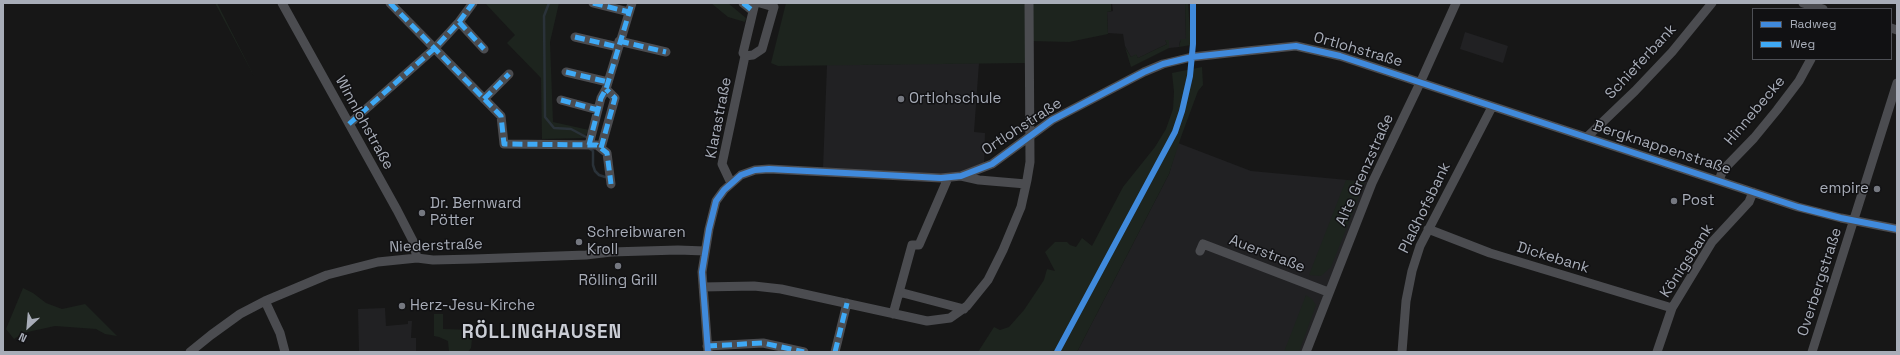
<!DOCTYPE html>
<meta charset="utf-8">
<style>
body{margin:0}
#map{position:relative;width:1900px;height:355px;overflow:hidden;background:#171717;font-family:"Space Grotesk",sans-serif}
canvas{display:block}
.frame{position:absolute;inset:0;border:4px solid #a8adb8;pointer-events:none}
.legend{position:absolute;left:1752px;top:8px;width:140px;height:52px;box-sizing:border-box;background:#111113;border:1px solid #4d4f55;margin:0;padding:5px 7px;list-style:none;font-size:12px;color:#a8adb8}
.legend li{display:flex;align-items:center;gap:8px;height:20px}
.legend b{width:20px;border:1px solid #4d4f55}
.north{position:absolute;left:8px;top:307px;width:40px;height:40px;-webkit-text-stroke:3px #111113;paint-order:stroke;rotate:206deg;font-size:11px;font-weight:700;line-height:16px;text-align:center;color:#a8adb8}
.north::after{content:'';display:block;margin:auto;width:14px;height:18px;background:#a8adb8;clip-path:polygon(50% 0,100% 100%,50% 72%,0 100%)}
</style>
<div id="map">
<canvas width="1900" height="355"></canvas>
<div class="frame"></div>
<ul class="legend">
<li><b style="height:5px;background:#408adc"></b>Radweg</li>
<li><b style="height:5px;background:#3fa9f5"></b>Weg</li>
</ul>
<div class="north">N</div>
</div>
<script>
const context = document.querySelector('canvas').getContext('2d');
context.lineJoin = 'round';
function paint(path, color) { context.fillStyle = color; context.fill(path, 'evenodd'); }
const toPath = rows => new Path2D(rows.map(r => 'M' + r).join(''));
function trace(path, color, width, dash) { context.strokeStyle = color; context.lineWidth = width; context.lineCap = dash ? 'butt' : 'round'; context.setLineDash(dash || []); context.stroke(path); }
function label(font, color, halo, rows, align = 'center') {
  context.font = font + ' "Space Grotesk",sans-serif'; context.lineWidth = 3; context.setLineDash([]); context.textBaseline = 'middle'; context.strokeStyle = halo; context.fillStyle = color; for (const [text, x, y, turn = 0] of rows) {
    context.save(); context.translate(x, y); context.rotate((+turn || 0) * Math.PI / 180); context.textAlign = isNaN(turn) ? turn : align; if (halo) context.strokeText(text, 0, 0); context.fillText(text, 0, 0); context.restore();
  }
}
const built = toPath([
 [1112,3,1185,3,1186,39,1180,41,1179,47,1169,48,1169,40,1165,40,1167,44,1138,58,1136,55,1131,57,1125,46,1123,34,1108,33,1107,12,1113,11],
 [1465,32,1508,46,1503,63,1460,49],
 [979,63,974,132,985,133,984,166,961,175,823,169,827,65],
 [1178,143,1251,171,1369,182,1305,352,1077,352,1169,174],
 [385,308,386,326,408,324,408,321,412,321,411,338,416,338,416,352,359,352,358,309]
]);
const green = toPath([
 [215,3,217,3,255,78],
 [485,3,559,3,550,42,553,122,589,130,584,138,542,139,541,78,507,43,515,35],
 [711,3,728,3,746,18,745,22,728,17],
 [786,3,1025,3,1025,63,778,66,771,63],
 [1030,3,1111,3,1111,11,1107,12,1108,34,1069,42,1030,41],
 [1185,3,1188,3,1191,45,1179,47,1181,39,1186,39],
 [1165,40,1169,40,1169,48,1131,67,1125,47,1131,57,1136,54,1138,58,1167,44],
 [1202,67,1203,85,1198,91,1181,137,1169,174,1077,352,978,352,994,327,1000,330,1009,327,1024,310,1044,280,1047,269,1055,271,1045,252,1055,242,1067,242,1070,245,1076,247,1082,238,1092,246,1123,187,1155,147,1166,129,1173,109,1174,92,1172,73],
 [1346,180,1365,182,1331,267,1321,276,1309,275],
 [23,288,33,293,46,303,62,309,85,304,117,336,105,334,96,329,55,326,23,333,14,339,6,329],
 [1306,295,1312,299,1316,305,1299,352,1284,352],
 [434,314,443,314,443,329,473,330,471,348,468,352,449,352,448,341,439,337,434,336]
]);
const stream = toPath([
 [549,3,544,16,545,117,554,128,571,129,586,137],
 [590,149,593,151,593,165,595,171,599,175,605,177]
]);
const minor = toPath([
 [282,3,397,210,413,241,417,258],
 [390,3,501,116,504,144,597,145,607,153,611,184],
 [593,3,629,12],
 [743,3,753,11],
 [1803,3,1823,9],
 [459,22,484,49],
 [1891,28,1897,30],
 [575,37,618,47],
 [619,41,666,52],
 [745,56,753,55,762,49,774,7,760,3],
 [566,72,608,82],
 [484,99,509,74],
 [561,100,598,110],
 [349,124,435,48,459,22,473,3],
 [1587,137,1635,91,1672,52,1712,3],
 [589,145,601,98,606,89,632,3],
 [601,148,615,98,606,89],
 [961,176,979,180,1026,184],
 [1719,180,1723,170,1754,138,1777,110,1799,81,1811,59],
 [731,183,722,164,745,56,743,53,755,3],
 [1428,229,1490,253,1672,308],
 [1200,251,1203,244,1328,292],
 [703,287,754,286,781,289,927,321,950,318,967,306,988,280,1003,250,1021,207,1027,180,1030,162,1029,3],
 [899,292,964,309],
 [265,301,280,333,285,352],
 [893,314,912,245,919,245,948,178],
 [707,346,763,343,804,352],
 [190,352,211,335,240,314,265,301,327,275,378,262,417,258,433,260,474,259,586,255,611,252,678,250,705,251],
 [708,352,702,272,709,229,716,201,724,190,741,175,755,170,769,169,941,178,961,176,992,164,1052,120,1144,72,1163,64,1192,57,1247,51,1296,46,1340,56,1798,207,1841,218,1897,229],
 [835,352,847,303],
 [1306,352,1372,183,1420,83,1456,3],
 [1402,352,1406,301,1412,271,1420,246,1492,107],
 [1657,352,1672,308,1712,242,1749,202,1753,192],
 [1812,352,1897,83]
]);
const quiet = toPath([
 [390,3,501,116,504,144,597,145,607,153,611,184],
 [593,3,629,12],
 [743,3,753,11],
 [459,22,484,49],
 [575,37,618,47],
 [619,41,666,52],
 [566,72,608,82],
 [484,99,509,74],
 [561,100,598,110],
 [349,124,435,48,459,22,473,3],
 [589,145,601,98,606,89,632,3],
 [601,148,615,98,606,89],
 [707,346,763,343,804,352],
 [835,352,847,303]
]);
const cycleway = toPath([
 [708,352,702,272,709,229,716,201,724,190,741,175,755,170,769,169,941,178,961,176,992,164,1052,120,1144,72,1163,64,1192,57,1247,51,1296,46,1340,56,1798,207,1841,218,1897,229],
 [1057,352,1175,132,1182,111,1190,76,1193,44,1193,3]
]);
const markers = [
 [901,99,4,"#757880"],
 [1877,189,4,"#757880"],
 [1674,201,4,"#757880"],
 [422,213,4,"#757880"],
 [579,242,4,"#757880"],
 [618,266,4,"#757880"],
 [402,306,4,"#757880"]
];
const streetNames = [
 ["Ortlohstraße",1358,50,16],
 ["Schieferbank",1641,62,-47],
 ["Hinnebecke",1755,111,-50],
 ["Klarastraße",719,118,-79],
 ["Winnlohstraße",364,123,61],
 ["Ortlohstraße",1022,127,-33],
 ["Bergknappenstraße",1662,148,18],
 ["Alte Grenzstraße",1365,170,-66],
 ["Plaßhofsbank",1425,208,-64],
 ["Niederstraße",436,246,-2],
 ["Auerstraße",1267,254,21],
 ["Dickebank",1553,258,17],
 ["Königsbank",1687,261,-57],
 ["Overbergstraße",1820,282,-72]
];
const poiNames = [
 ["Ortlohschule",909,99],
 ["empire",1869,189,"right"],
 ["Post",1682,201],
 ["Dr. Bernward",430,204],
 ["Pötter",430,221],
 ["Schreibwaren",587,233],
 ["Kroll",587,250],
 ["Rölling Grill",618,281,"center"],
 ["Herz-Jesu-Kirche",410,306]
];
const districtNames = [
 ["RÖLLINGHAUSEN",542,333]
];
paint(built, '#212123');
paint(green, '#1d241e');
trace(stream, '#2a3239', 2.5);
trace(minor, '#4b4c50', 9);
trace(quiet, '#3fa9f5', 5, [10, 5]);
trace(cycleway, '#408adc', 6);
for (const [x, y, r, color] of markers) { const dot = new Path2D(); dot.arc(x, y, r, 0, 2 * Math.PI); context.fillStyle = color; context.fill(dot); trace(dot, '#111113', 1.5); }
label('15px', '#a8adb8', '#111113', streetNames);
label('15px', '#a8adb8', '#111113', poiNames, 'left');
context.letterSpacing = '1px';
label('bold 19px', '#c9ccd4', '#111113', districtNames);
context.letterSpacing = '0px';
</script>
